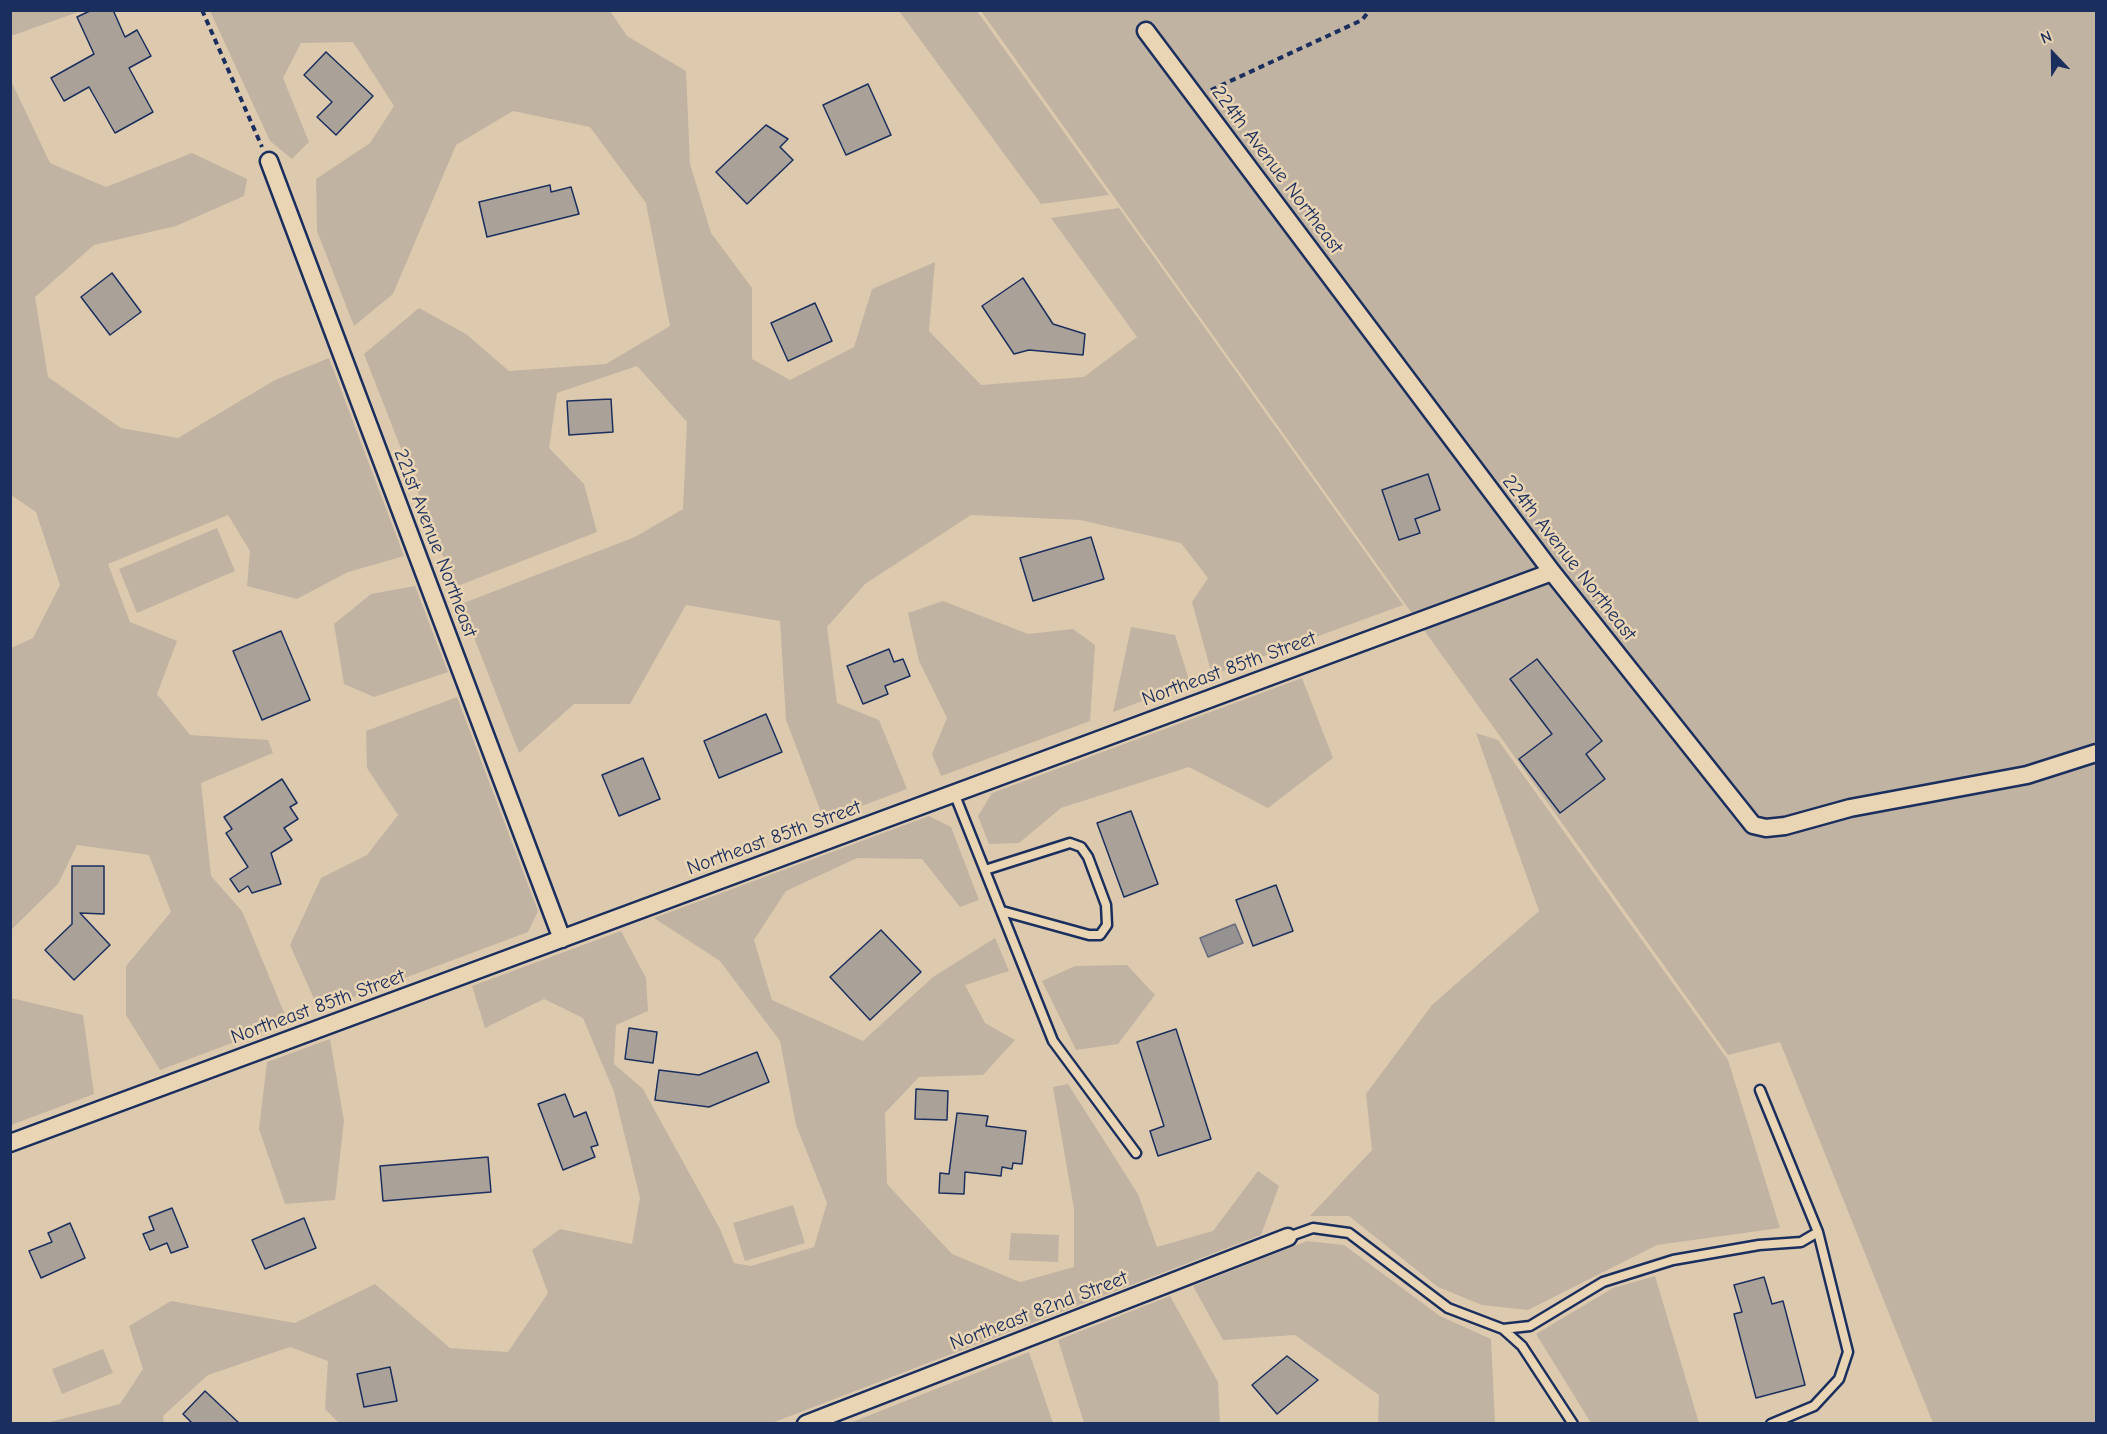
<!DOCTYPE html>
<style>
body{margin:0}
#map{position:relative;width:2107px;height:1434px;overflow:hidden;background:#ddcaae;font-family:"Comic Neue",sans-serif}
canvas{display:block}
.frame{position:absolute;inset:0;border:12px solid #1b2f5e;pointer-events:none}
.north{position:absolute;left:2023px;top:24px;width:60px;height:60px;-webkit-text-stroke:4px #e9d4b3;paint-order:stroke;rotate:338deg;font-size:16px;font-weight:700;line-height:24px;text-align:center;color:#1b2f5e}
.north::after{content:'';display:block;margin:auto;width:21px;height:27px;background:#1b2f5e;clip-path:polygon(50% 0,100% 100%,50% 72%,0 100%)}
</style>
<div id="map">
<canvas width="2107" height="1434"></canvas>
<div class="frame"></div>
<div class="north">N</div>
</div>
<script>
const context = document.querySelector('canvas').getContext('2d');
context.lineJoin = 'round';
function paint(path, color) { context.fillStyle = color; context.fill(path, 'evenodd'); }
const toPath = rows => new Path2D(rows.map(r => 'M' + r).join(''));
function trace(path, color, width, dash) { context.strokeStyle = color; context.lineWidth = width; context.lineCap = dash ? 'butt' : 'round'; context.setLineDash(dash || []); context.stroke(path); }
function label(font, color, halo, rows, align = 'center') {
  context.font = font + ' "Comic Neue",sans-serif'; context.lineWidth = 5; context.setLineDash([]); context.textBaseline = 'middle'; context.strokeStyle = halo; context.fillStyle = color; for (const [text, x, y, turn = 0] of rows) {
    context.save(); context.translate(x, y); context.rotate((+turn || 0) * Math.PI / 180); context.textAlign = isNaN(turn) ? turn : align; if (halo) context.strokeText(text, 0, 0); context.fillText(text, 0, 0); context.restore();
  }
}
const green = toPath([
 [11,10,81,10,81,11,11,36],
 [210,11,610,11,627,36,686,71,690,164,711,233,752,288,752,359,790,380,854,347,872,289,935,262,929,331,981,385,1084,377,1137,337,1051,218,1119,208,1403,605,1212,675,1192,602,1208,578,1181,543,1080,520,971,515,865,584,827,627,837,703,879,720,907,789,824,820,786,720,780,621,686,605,630,704,574,704,519,753,461,604,635,537,683,509,687,422,637,366,557,393,549,448,584,484,597,532,455,587,364,354,419,308,466,334,509,371,606,364,670,326,646,203,590,127,513,111,456,145,393,294,354,326,317,231,316,179,370,143,394,106,353,42,301,43,283,78,309,142,292,159,270,141],
 [899,11,977,11,1109,195,1041,204],
 [981,11,2096,11,2096,1423,1933,1423,1780,1042,1728,1055],
 [11,81,50,163,106,187,192,153,247,179,244,196,176,226,94,245,35,297,48,377,121,428,178,438,275,380,329,358,404,556,348,572,297,599,247,586,250,551,228,515,108,564,130,622,177,641,157,694,190,735,268,740,273,753,201,783,211,876,242,911,288,1022,160,1070,126,1015,126,966,171,912,149,855,77,845,58,884,11,930,11,648,33,638,60,585,36,512,11,495],
 [217,528,235,571,137,613,119,569],
 [415,586,448,672,374,697,344,684,334,624,371,594],
 [943,601,1028,634,1073,629,1095,645,1090,721,941,776,932,754,947,718,919,661,908,613],
 [1131,627,1175,635,1190,683,1113,712],
 [1302,678,1333,758,1268,808,1189,767,1061,808,1019,843,989,844,978,816,992,793],
 [457,697,538,911,528,932,319,1010,290,945,321,878,367,855,398,815,367,768,366,731],
 [1476,733,1498,740,1728,1060,1780,1228,1657,1245,1528,1310,1482,1305,1438,1287,1349,1216,1310,1216,1372,1150,1366,1094,1432,1005,1539,911],
 [929,816,951,827,979,900,960,907,922,859,857,858,786,891,754,940,772,1000,863,1041,933,977,995,938,1009,971,965,985,985,1023,1015,1040,983,1075,919,1077,885,1113,887,1184,952,1254,1020,1282,1074,1267,1074,1209,1053,1087,1068,1084,1138,1194,1157,1247,1213,1231,1258,1171,1279,1186,1261,1235,772,1423,339,1423,325,1409,328,1361,290,1347,208,1375,163,1416,164,1423,42,1424,120,1404,143,1369,129,1326,171,1301,295,1323,375,1284,450,1348,508,1352,548,1293,532,1250,560,1229,632,1244,640,1198,614,1092,583,1018,544,999,485,1028,472,986,621,931,646,978,648,1011,616,1025,614,1064,643,1089,720,1229,734,1263,751,1266,814,1247,827,1203,796,1125,780,1041,720,961,654,918],
 [1127,965,1155,995,1118,1044,1076,1050,1042,981,1075,966],
 [11,998,83,1015,94,1094,11,1125],
 [330,1039,344,1121,335,1200,285,1204,259,1129,267,1062],
 [793,1205,805,1243,745,1261,733,1223],
 [1011,1233,1059,1235,1058,1262,1009,1260],
 [1307,1241,1344,1245,1440,1316,1491,1339,1495,1423,1378,1423,1379,1395,1295,1335,1223,1340,1193,1286],
 [1655,1276,1699,1423,1591,1423,1536,1334,1613,1288],
 [1170,1296,1218,1382,1220,1423,1084,1423,1058,1340],
 [103,1349,113,1373,62,1394,52,1369],
 [1029,1352,1053,1423,850,1423]
]);
const water = toPath([
 [1235,924,1243,943,1208,957,1200,938,1235,924]
]);
const building = toPath([
 [92,10,113,10,125,37,137,30,151,56,129,68,153,112,115,133,89,87,64,101,51,78,94,54,77,17,92,10],
 [326,52,373,96,336,135,317,117,332,102,304,75,326,52],
 [868,84,891,135,846,155,823,105,868,84],
 [766,125,788,139,780,147,793,160,747,204,716,172,766,125],
 [550,185,551,192,571,187,579,214,487,237,479,202,550,185],
 [112,273,141,312,110,335,81,297,112,273],
 [1023,278,1053,324,1085,334,1083,355,1029,350,1014,354,982,306,1023,278],
 [815,303,832,341,788,361,771,323,815,303],
 [611,399,613,432,569,435,567,401,611,399],
 [1428,474,1440,510,1415,519,1420,533,1399,540,1382,490,1428,474],
 [1091,537,1104,579,1033,601,1020,558,1091,537],
 [281,631,310,700,262,720,233,651,281,631],
 [889,649,894,662,903,659,910,676,885,686,888,694,863,704,847,666,889,649],
 [1537,659,1602,741,1586,754,1605,779,1560,813,1519,759,1552,734,1510,679,1537,659],
 [766,714,782,752,719,778,704,741,766,714],
 [643,758,660,799,619,816,602,775,643,758],
 [282,779,297,803,290,807,298,819,284,828,292,840,271,853,281,884,252,893,248,886,239,892,230,879,248,867,226,833,232,829,224,817,282,779],
 [1131,811,1158,884,1124,897,1097,823,1131,811],
 [72,866,104,866,104,914,80,913,110,945,74,980,45,950,72,924,72,866],
 [1276,885,1293,931,1253,946,1236,900,1276,885],
 [881,930,921,972,870,1020,830,977,881,930],
 [629,1028,657,1032,653,1063,625,1059,629,1028],
 [1176,1029,1211,1139,1158,1156,1150,1131,1164,1126,1137,1042,1176,1029],
 [757,1052,769,1082,709,1107,655,1100,659,1070,699,1075,757,1052],
 [916,1089,948,1091,947,1120,915,1119,916,1089],
 [565,1094,574,1117,586,1112,598,1145,591,1147,595,1157,563,1170,538,1104,565,1094],
 [957,1113,988,1116,986,1126,1026,1131,1022,1164,1013,1163,1012,1169,1002,1167,1001,1176,965,1172,964,1194,939,1193,940,1173,949,1174,957,1113],
 [488,1157,491,1192,383,1201,380,1166,488,1157],
 [172,1208,188,1247,171,1253,167,1243,150,1250,143,1234,154,1230,149,1217,172,1208],
 [304,1218,316,1248,265,1269,252,1240,304,1218],
 [70,1223,85,1258,41,1278,29,1251,52,1242,48,1233,70,1223],
 [1764,1277,1772,1304,1783,1301,1805,1385,1756,1398,1734,1314,1742,1312,1734,1285,1764,1277],
 [1287,1356,1318,1380,1277,1414,1252,1385,1287,1356],
 [390,1367,397,1401,364,1407,357,1374,390,1367],
 [205,1391,240,1424,193,1424,183,1414,205,1391]
]);
const path = toPath([
 [202,10,262,147],
 [1211,90,1362,20,1370,10]
]);
const service = toPath([
 [954,793,1053,1041,1136,1153],
 [985,870,1070,843,1081,847,1088,857,1106,905,1107,925,1100,935,1089,935,1002,911],
 [1288,1237,1313,1228,1349,1233,1448,1308,1503,1329,1522,1346,1573,1424],
 [1503,1329,1530,1326,1603,1282,1673,1260,1759,1245,1801,1242,1818,1232,1760,1090],
 [1771,1424,1814,1406,1839,1379,1848,1352,1818,1232]
]);
const minor = toPath([
 [1146,31,1552,572,1753,825,1766,828,1785,826,1850,808,2027,775,2096,753],
 [269,161,562,939],
 [10,1143,1552,572],
 [806,1424,1288,1237]
]);
const streetNames = [
 ["224th Avenue Northeast",1277,170,53],
 ["221st Avenue Northeast",435,543,69],
 ["224th Avenue Northeast",1569,558,52],
 ["Northeast 85th Street",1229,669,-20],
 ["Northeast 85th Street",774,838,-20],
 ["Northeast 85th Street",318,1007,-20],
 ["Northeast 82nd Street",1039,1311,-21]
];
paint(green, '#c0b3a2');
paint(water, '#979292');
trace(water, '#656a7d', 1.5);
paint(building, '#aaa199');
trace(building, '#1b2f5e', 1.5);
trace(service, '#1b2f5e', 13);
trace(minor, '#1b2f5e', 21);
trace(path, '#1b2f5e', 4, [6, 4.5]);
trace(service, '#e9d4b3', 8);
trace(minor, '#e9d4b3', 16);
label('20px', '#1b2f5e', '#e9d4b3', streetNames);
</script>
